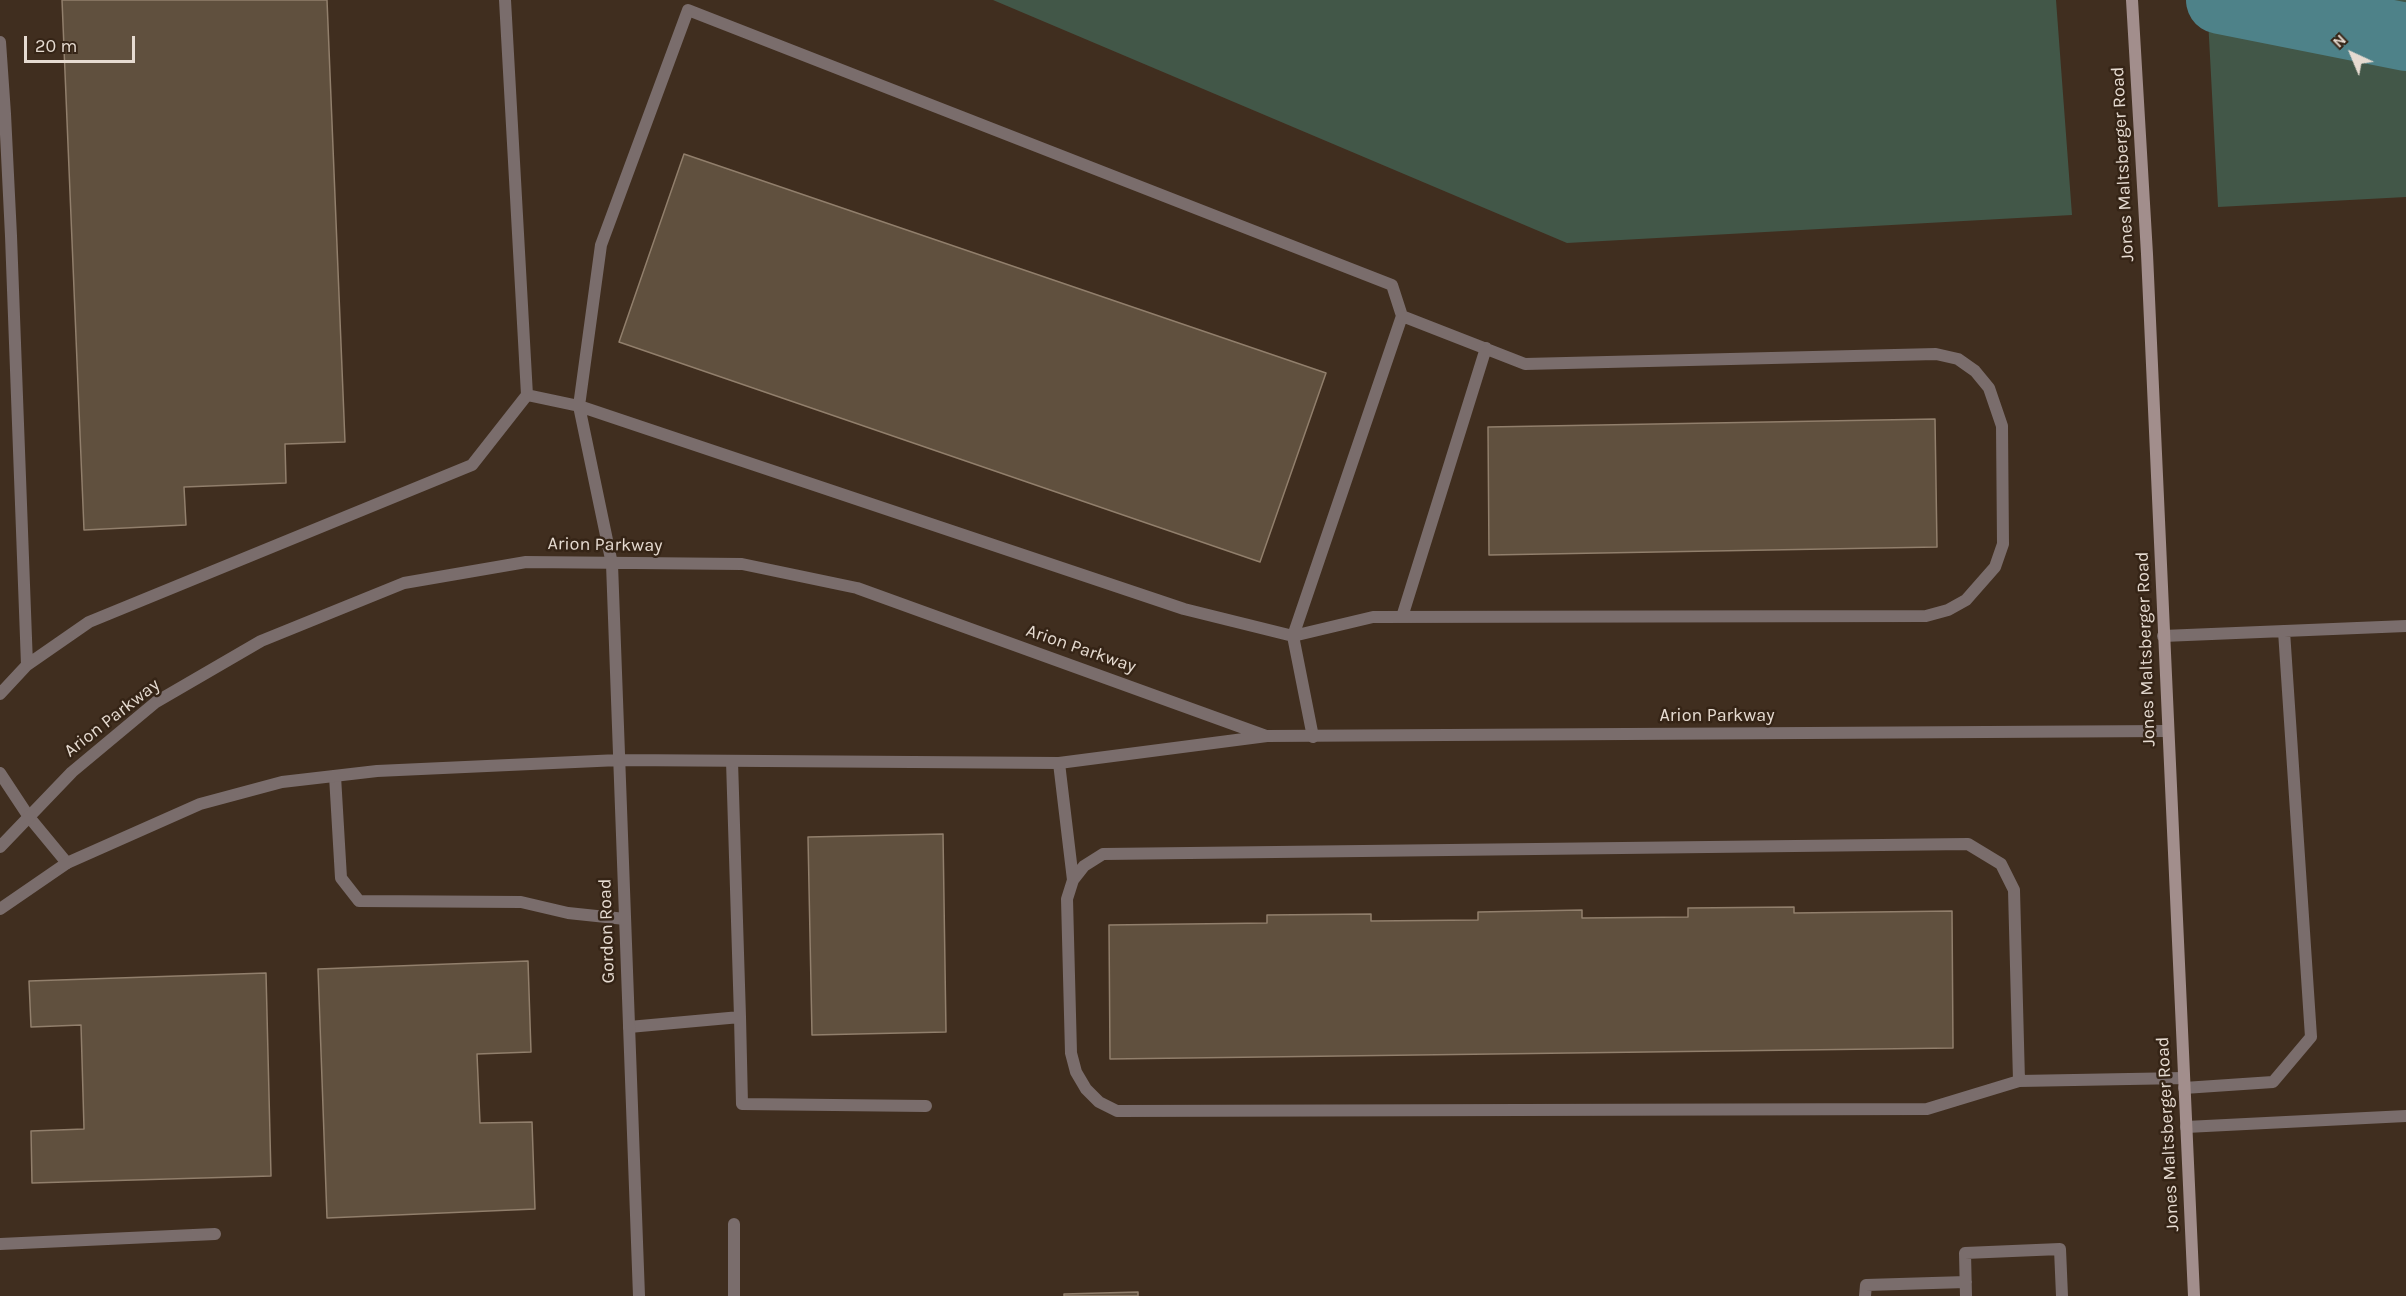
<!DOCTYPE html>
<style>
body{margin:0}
#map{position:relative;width:2406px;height:1296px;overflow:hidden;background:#402e1f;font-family:Karla,sans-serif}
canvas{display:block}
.north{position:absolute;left:2322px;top:24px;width:60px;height:60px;-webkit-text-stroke:4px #352416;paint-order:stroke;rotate:316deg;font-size:16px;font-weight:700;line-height:24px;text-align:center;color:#e6dbd1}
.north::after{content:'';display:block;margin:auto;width:21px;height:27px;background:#e6dbd1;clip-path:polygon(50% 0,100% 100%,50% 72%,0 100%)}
.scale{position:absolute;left:24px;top:36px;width:111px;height:27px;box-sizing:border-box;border:3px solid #e6dbd1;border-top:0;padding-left:8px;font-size:18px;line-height:21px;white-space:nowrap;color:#e6dbd1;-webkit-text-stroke:4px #352416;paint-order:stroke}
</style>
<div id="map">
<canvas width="2406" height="1296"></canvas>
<div class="north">N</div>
<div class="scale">20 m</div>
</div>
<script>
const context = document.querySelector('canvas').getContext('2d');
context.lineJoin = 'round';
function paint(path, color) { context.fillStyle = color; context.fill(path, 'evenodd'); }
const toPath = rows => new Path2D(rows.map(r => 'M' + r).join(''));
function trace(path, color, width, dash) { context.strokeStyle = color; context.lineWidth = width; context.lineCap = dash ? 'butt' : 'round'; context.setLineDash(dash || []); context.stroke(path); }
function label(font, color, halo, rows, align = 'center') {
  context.font = font + ' Karla,sans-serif'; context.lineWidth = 5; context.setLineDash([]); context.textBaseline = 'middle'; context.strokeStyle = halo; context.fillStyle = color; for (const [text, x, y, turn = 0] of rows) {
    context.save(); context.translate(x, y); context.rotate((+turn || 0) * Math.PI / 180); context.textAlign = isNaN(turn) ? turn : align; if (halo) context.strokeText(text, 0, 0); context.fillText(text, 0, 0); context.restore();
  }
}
const green = toPath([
 [993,0,2056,0,2072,215,1567,243],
 [2207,0,2406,0,2406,197,2218,207]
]);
const river = toPath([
 [2220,0,2406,37]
]);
const building = toPath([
 [62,0,327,0,345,442,285,444,286,483,184,487,186,525,84,530,62,0],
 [684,154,1326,373,1260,562,619,342,684,154],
 [1935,419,1937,547,1489,555,1488,427,1935,419],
 [943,834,946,1032,812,1035,808,837,943,834],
 [1794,907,1794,913,1952,911,1953,1048,1110,1059,1109,925,1267,923,1267,915,1371,914,1371,921,1478,920,1478,912,1582,910,1582,918,1688,917,1688,908,1794,907],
 [528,961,531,1052,477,1054,480,1123,532,1122,535,1209,327,1218,318,969,528,961],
 [266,973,271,1176,32,1183,31,1131,84,1129,81,1025,31,1027,29,981,266,973],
 [1138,1292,1138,1296,1064,1296,1064,1294,1138,1292]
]);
const service = toPath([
 [0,42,5,114],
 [0,114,5,114,11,236,27,665],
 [527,395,579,406,612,564],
 [1402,617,1486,348],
 [1293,636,1402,316,1392,285,688,10,601,245,579,406,1184,609,1293,636,1313,737],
 [1293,636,1373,617,1926,616,1948,610,1966,600,1995,567,2003,544,2002,426,1989,388,1975,371,1958,359,1936,354,1525,364,1402,316],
 [2163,636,2406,626],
 [0,694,27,665,89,622,472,465,527,395,505,0],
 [1059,763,1073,880],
 [0,773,29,817,67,863],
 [335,776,341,878,359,901,521,902,568,913,625,919],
 [740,1017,742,1104,926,1106],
 [629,1027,740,1017,732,761],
 [2019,1081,1927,1109,1117,1111,1099,1102,1086,1089,1076,1072,1071,1053,1067,899,1073,880,1084,866,1103,854,1968,844,2001,864,2014,890,2019,1081,2184,1078],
 [2184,1088,2273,1082,2311,1037,2284,631],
 [2186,1127,2406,1116],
 [734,1224,734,1296],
 [0,1244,215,1234],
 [1865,1296,1866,1285,1966,1282],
 [1966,1296,1965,1253,2060,1249,2062,1296]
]);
const minor = toPath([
 [612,564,639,1296],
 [0,847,72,772,156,702,261,641,404,583,526,562,742,564,857,588,1266,736],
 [0,909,67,863,200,804,282,782,377,771,619,760,1059,763,1267,736,2167,731]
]);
const secondary = toPath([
 [2132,0,2147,254,2194,1296]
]);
const streetNames = [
 ["Jones Maltsberger Road",2123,164,-93],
 ["Arion Parkway",605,545,1],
 ["Arion Parkway",1081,649,19],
 ["Jones Maltsberger Road",2146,649,-92],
 ["Arion Parkway",1717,716],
 ["Arion Parkway",112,718,-38],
 ["Gordon Road",607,931,-92],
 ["Jones Maltsberger Road",2168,1134,-93]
];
paint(green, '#425748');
trace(river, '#4e8289', 68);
paint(building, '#60503e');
trace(building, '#917f6c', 1.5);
trace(service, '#7a6d6c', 12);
trace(minor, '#7a6d6c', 12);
trace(secondary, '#a28e8c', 12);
label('18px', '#e6dbd1', '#352416', streetNames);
</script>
